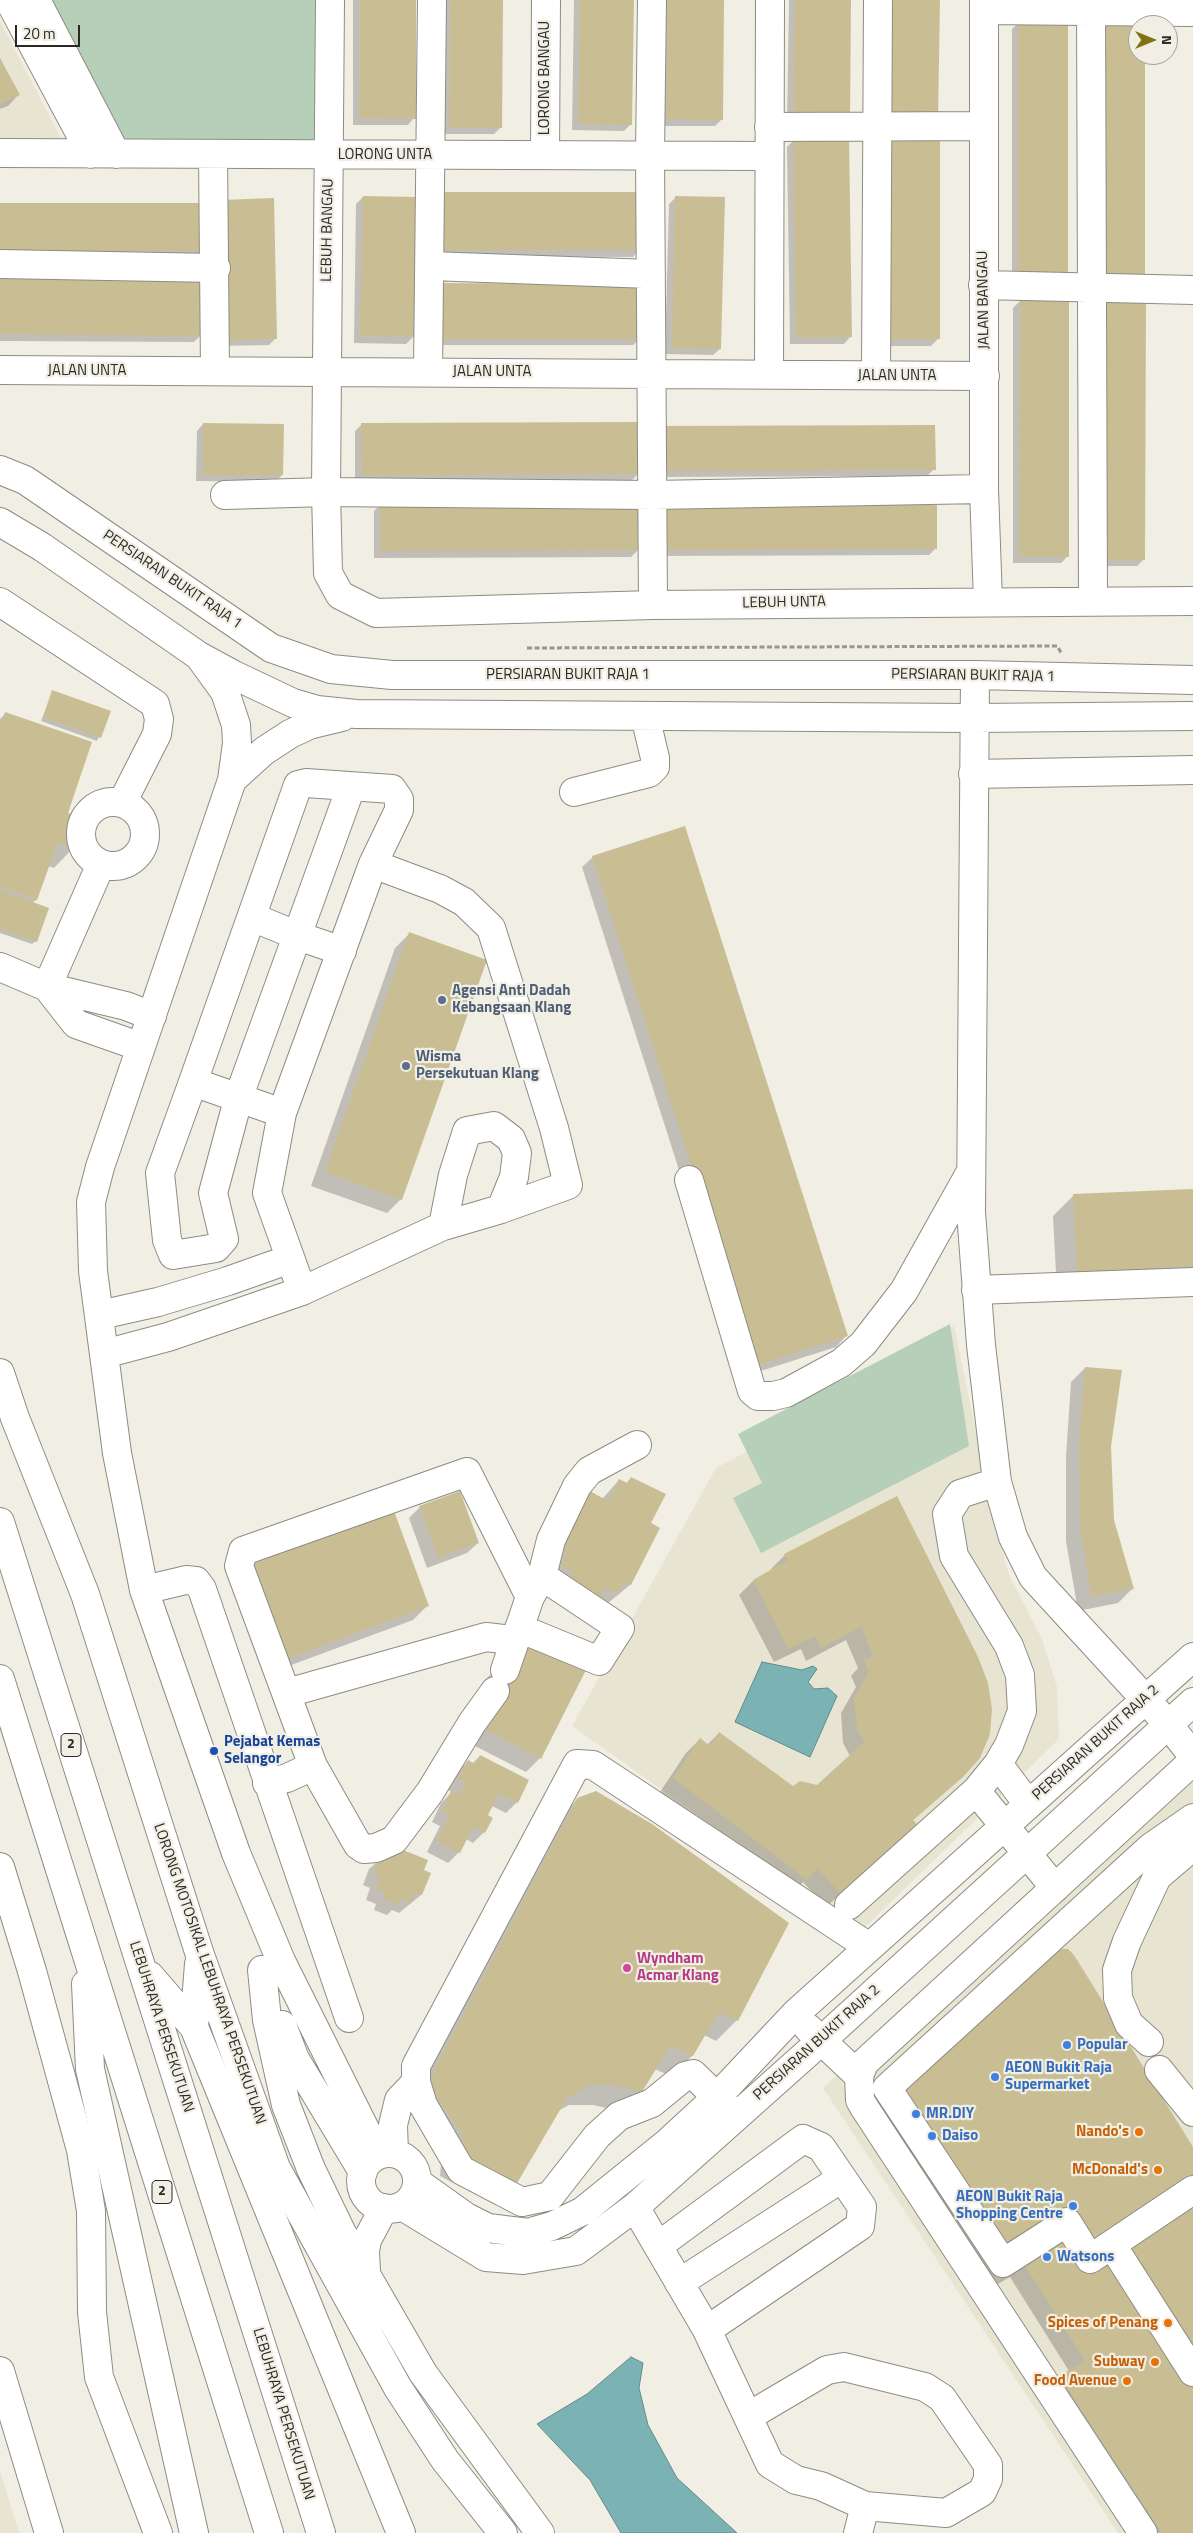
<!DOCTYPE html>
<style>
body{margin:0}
#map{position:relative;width:1193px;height:2533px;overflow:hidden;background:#f1eee4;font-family:"Titillium Web",sans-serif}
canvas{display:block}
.north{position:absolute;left:1128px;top:15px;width:50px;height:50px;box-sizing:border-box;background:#f1eee4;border:1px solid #a19f98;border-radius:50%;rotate:90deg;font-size:14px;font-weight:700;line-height:20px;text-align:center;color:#2a2926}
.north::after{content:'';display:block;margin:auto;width:18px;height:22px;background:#807213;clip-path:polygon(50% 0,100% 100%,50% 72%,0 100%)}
.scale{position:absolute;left:15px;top:25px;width:65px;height:22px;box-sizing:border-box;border:2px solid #2a2926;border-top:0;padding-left:6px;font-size:15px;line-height:18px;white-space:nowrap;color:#2a2926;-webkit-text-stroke:4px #f1eee4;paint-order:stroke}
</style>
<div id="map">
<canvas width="1193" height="2533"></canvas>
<div class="north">N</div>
<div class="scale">20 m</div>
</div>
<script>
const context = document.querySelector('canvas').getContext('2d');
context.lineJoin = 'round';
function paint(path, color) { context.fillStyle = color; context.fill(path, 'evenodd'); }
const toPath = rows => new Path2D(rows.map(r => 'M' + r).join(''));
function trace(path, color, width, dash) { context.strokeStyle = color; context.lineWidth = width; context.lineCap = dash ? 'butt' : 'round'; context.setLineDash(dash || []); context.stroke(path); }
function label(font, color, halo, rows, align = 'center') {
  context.font = font + ' "Titillium Web",sans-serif'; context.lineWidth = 4.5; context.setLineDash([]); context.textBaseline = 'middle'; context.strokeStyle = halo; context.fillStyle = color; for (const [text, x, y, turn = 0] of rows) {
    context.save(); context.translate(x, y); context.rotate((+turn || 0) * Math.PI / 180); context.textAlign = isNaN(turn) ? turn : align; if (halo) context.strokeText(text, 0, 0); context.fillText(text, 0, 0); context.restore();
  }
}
const built = toPath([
 [0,21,64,144,0,144],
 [954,1325,994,1521,1009,1575,1042,1639,1057,1687,1059,1739,861,1931,572,1726,716,1468,938,1351],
 [1193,1746,1193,2533,1118,2533,823,2088],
 [0,2471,19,2533,0,2533]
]);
const green = toPath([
 [48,0,333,0,326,141,135,147,120,138],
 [950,1324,969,1446,761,1553,733,1498,762,1483,738,1434]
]);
const water = toPath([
 [762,1662,802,1670,813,1666,817,1669,808,1682,814,1689,828,1688,837,1696,810,1757,735,1722,762,1662],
 [631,2357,643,2363,639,2388,648,2425,677,2478,737,2533,621,2533,590,2480,537,2424,587,2394,631,2357]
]);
const shadow = toPath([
 [353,0,415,0,414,118,408,125,353,125],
 [443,0,502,0,501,127,494,134,442,134],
 [574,0,633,0,631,124,624,131,572,130],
 [661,0,723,0,722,119,715,126,660,126],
 [789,0,850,0,787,127],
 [1019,22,1067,280,1012,286,1012,29],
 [0,59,18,95,8,106,0,109],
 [938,139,938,339,931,346,878,346],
 [794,140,850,337,844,344,790,344,787,147],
 [363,197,413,337,406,344,354,343,356,204],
 [675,198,720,349,713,355,665,354,669,204],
 [273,200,276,338,269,345,218,346],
 [435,200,639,250,633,257,435,256],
 [0,204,203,251,196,258,0,258],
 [0,279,201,335,194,342,0,341],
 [433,291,640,338,633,345,433,345],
 [1020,301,1068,556,1061,563,1013,563,1013,308],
 [1145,301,1144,559,1137,566,1098,566],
 [203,424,282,475,275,482,196,481,197,431],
 [362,424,638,474,631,481,355,482,355,431],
 [654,434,934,469,927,476,655,477],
 [381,504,638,550,631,557,374,558,374,511],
 [661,507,936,548,929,555,654,556],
 [53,691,109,712,97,741,41,721],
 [6,713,66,813,74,847,54,868,48,866,36,900,32,903,36,941,32,944,0,933,0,719],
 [593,857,846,1336,836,1347,745,1376,582,867],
 [409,934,401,1199,387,1213,311,1186,395,948],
 [1193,1190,1193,1286,1057,1292,1053,1216,1074,1195],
 [1085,1368,1110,1446,1113,1520,1132,1589,1118,1603,1078,1611,1066,1541,1066,1457,1071,1382],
 [631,1478,650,1524,658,1528,630,1585,602,1608,545,1563,619,1480,626,1484],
 [896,1498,962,1776,912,1821,902,1839,826,1907,803,1882,792,1893,660,1792,686,1753,700,1739,707,1745,719,1733,793,1787,817,1786,850,1756,843,1743,841,1713,856,1687,851,1676,858,1668,846,1640,806,1661,801,1649,774,1662,739,1595,753,1581,772,1571,771,1569,785,1555],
 [420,1507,478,1543,467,1553,427,1568,409,1518],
 [255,1564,427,1606,413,1620,275,1671,241,1578],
 [533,1641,540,1758,526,1772,473,1745,473,1702,484,1681,498,1667,519,1655],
 [480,1756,527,1780,517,1802,506,1813,492,1806,487,1816,484,1832,473,1843,466,1839,459,1852,448,1863,427,1852,440,1826,432,1822,441,1803,452,1792,448,1790,457,1772,468,1761,472,1764],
 [578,1799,737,2020,716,2041,704,2035,692,2056,671,2076,654,2069,641,2091,620,2111,593,2105,569,2105,558,2111,515,2185,495,2205,440,2176,442,2155,407,2105,557,1820],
 [393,1848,422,1870,421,1895,399,1913,392,1910,387,1915,374,1910,376,1904,366,1900,370,1888,363,1885,369,1869],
 [890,2104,1193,2149,1193,2533,1139,2533,1046,2391,1060,2377,1069,2371,1010,2277,984,2292,876,2118]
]);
const building = toPath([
 [360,0,416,0,416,119,359,118],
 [450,0,503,0,502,128,449,128],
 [580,0,634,0,632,125,578,124],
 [668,0,724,0,723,120,666,119],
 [795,0,851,0,850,121,793,120],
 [886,0,940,0,938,121,884,120],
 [1018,21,1068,21,1068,280,1018,280],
 [1104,22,1138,25,1138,55,1145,55,1145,282,1104,282],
 [0,58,20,95,0,104],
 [884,137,940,137,940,339,884,339],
 [793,138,849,138,852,337,796,338],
 [442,192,641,192,641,250,442,250],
 [363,196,417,197,414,337,360,336],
 [675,196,725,197,721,349,672,348],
 [274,198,277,339,225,340,222,200],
 [0,203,204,203,204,251,0,251],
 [0,277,203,279,202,336,0,334],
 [439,283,641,284,641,339,439,339],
 [1105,299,1146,299,1145,560,1105,560],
 [1020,300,1069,300,1069,557,1019,557],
 [639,422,639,474,362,475,361,423],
 [203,423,284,424,283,475,203,475],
 [935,425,936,470,661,471,661,426],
 [639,502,639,550,380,551,380,503],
 [661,505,937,505,937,549,661,550],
 [52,690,111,711,101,738,43,717],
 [5,712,92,742,68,813,83,817,76,848,58,842,37,900,0,887,0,727],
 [685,826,848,1336,755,1366,592,856],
 [0,890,49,908,37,942,0,929],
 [409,932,487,960,402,1200,325,1172],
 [1193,1189,1193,1266,1077,1272,1073,1194],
 [1085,1367,1122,1370,1111,1446,1114,1520,1134,1589,1091,1597,1080,1526,1079,1442],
 [631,1477,666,1494,651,1523,660,1528,631,1585,624,1582,617,1594,605,1587,598,1601,565,1585,572,1571,560,1565,566,1552,559,1548,588,1490,608,1501,619,1479,627,1483],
 [460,1491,479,1543,438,1558,419,1506],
 [897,1496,978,1657,988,1683,992,1709,990,1734,980,1758,963,1777,913,1820,918,1825,841,1894,817,1868,807,1880,673,1778,700,1738,710,1746,719,1732,793,1786,800,1781,817,1785,864,1742,857,1729,854,1698,869,1672,864,1661,873,1655,861,1627,821,1648,816,1636,788,1649,753,1580,788,1560,784,1554],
 [394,1511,429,1606,289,1658,254,1563],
 [533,1640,587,1668,541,1759,487,1731,504,1696,487,1688,498,1665,515,1674],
 [480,1755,529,1780,518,1803,499,1794,488,1815,493,1818,485,1833,473,1827,460,1853,436,1841,450,1815,442,1811,451,1791,459,1795,465,1783,458,1779,468,1760,475,1764],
 [596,1791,652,1824,789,1923,738,2021,719,2012,693,2056,670,2046,642,2092,614,2085,591,2085,567,2098,516,2185,460,2155,462,2134,427,2084,577,1798],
 [393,1846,428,1860,424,1870,431,1873,422,1895,415,1893,411,1903,401,1899,399,1905,383,1899,385,1893,376,1889,380,1877,373,1874,380,1857,387,1860],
 [1061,1949,1068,1949,1074,1955,1193,2147,1193,2533,1162,2533,1059,2376,1085,2361,1024,2264,999,2279,889,2103]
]);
const path = toPath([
 [527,648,1057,646,1062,654]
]);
const minor = toPath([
 [9,0,91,154],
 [36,0,116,154],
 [330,0,326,492,328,573,340,595,376,613,653,605,1193,601],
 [652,0,650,155,653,605],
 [984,0,984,489,988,601],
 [1091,0,1093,601],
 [984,10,1193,12],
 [769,127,983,126],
 [0,153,769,156],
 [213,154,215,371],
 [545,155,546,0],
 [0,264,216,268],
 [430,266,651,274],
 [983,285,1193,290],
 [0,370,985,376],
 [428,372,432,0],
 [769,374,770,0],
 [876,375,878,0],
 [0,470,25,480,271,648,331,669,392,675,975,675,1193,680],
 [225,495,326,492,653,495,984,489],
 [0,522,42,547,199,656,234,675,293,703,317,710,356,714,974,718,1193,716],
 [0,602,155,704,159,719,157,734,122,803],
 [199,656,225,692,236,725,237,743,232,780,100,1167,91,1202,93,1271,117,1453,144,1590,236,1853,281,1961,378,2155],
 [975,675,971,1212,981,1345,997,1482,1013,1537,1033,1577,1168,1724,1193,1756],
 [973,774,1193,770],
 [232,780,264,751,290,734,309,725,342,717],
 [574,792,649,773,655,767,655,758,645,716],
 '81 834a32 32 0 1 1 64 0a32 32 0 1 1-64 0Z',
 [252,917,298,936,342,951],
 [0,967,47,987,126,1006,152,1016],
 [47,987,101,864],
 [47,987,76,1024,141,1047],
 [193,1082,160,1173,167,1240,173,1255,216,1248,224,1239,213,1193,239,1096,351,787],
 [282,1113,193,1082,298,785,306,783,392,789,399,799,399,810,373,864,282,1113,267,1193,302,1291],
 [689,1180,752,1391,758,1396,773,1396,786,1393,841,1363,863,1344,904,1291,970,1173],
 [443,1226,453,1175,467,1131,494,1126,511,1139,517,1153,514,1177,501,1209],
 [976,1290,1193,1282],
 [100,1315,158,1302,228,1281,290,1259],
 [104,1354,168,1337,302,1291,443,1226,501,1209,568,1185,554,1128,491,928,464,902,440,889,373,864],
 [0,1373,15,1418,85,1594,199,1952,276,2168,398,2388,445,2460,503,2533],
 [144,1590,186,1580,196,1581,202,1589,349,2018],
 [519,1628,599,1661,620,1628,542,1576],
 [505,1670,530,1597,542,1576,551,1540,577,1486,589,1471,637,1445],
 [495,1691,472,1723,430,1792,394,1840,376,1848,364,1849,358,1845,313,1766,239,1566,243,1551,467,1472,530,1597],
 [287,1693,486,1637,503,1639,512,1647],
 [998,1764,1028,1804],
 [267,1783,287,1778,313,1766],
 [976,1791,1055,1888],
 [1193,1818,1150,1848,887,2088,1003,2263,1067,2222,1090,2259,1193,2190],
 [0,1867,32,1971,81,2150,91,2211,92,2312,99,2377,158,2533],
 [849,1905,976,1791,998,1764,1009,1745,1022,1711,1020,1675,1009,1646,954,1556,947,1514,960,1494,997,1482],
 [262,1970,267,2020,286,2105,311,2169,342,2233,423,2373,540,2533],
 [282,2025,295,2059,363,2172],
 [194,2027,199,1964],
 [808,2028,859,2076],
 [1149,2042,1129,2024,1118,1998,1117,1970,1127,1941,1157,1877,1193,1846],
 [1159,2070,1193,2112],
 [736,2116,693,2074,685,2076,652,2103,619,2116,597,2136,550,2196,522,2202,461,2170,423,2105,416,2082,416,2066,577,1764,593,1765,869,1947],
 [394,2153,393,2125,399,2100,416,2082],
 '361 2181a28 28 0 1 1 56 0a28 28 0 1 1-56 0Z',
 [417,2182,466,2217,488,2228,528,2233,552,2226,583,2211,666,2144,717,2097,795,2014,1193,1657],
 [402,2206,486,2257,523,2260,576,2251,635,2207,821,2041,1193,1702],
 [635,2207,707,2330,770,2464,796,2480,821,2486,865,2506,946,2513,982,2492,988,2479,988,2465,942,2398,925,2387,844,2367,827,2370,749,2416],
 [1112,2245,1193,2372],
 [658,2246,803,2139,821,2147,862,2207,860,2226,707,2330],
 [366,2272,365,2251,367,2240,384,2208],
 [679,2283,842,2178],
 [0,2371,49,2533],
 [858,2533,865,2506],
 [1143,2533,864,2107,860,2100,859,2076,864,2063,1193,1761]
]);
const highway = toPath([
 [0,1522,321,2533],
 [0,1679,269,2533],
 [150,1976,194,2027,401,2533],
 [86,1984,90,2069,194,2533]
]);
const markers = [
 [442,1000,5,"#5c6f8a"],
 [406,1066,5,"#5c6f8a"],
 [214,1751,5,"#1a4fb4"],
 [627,1968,5,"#d1479c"],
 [1067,2045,5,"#3f7fe0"],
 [995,2077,5,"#3f7fe0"],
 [916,2114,5,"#3f7fe0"],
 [1139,2132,5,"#e8710a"],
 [932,2136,5,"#3f7fe0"],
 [1158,2170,5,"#e8710a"],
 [1073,2206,5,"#3f7fe0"],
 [1047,2257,5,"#3f7fe0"],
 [1168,2323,5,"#e8710a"],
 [1155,2362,5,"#e8710a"],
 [1127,2381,5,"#e8710a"]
];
const shields = [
 [71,1745,20],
 [162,2192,20]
];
const shieldNames = [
 ["2",71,1745],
 ["2",162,2192]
];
const streetNames = [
 ["LORONG BANGAU",545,78,-90],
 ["LORONG UNTA",385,155],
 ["LEBUH BANGAU",328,230,-89],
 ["JALAN BANGAU",984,300,-91],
 ["JALAN UNTA",87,371],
 ["JALAN UNTA",492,372],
 ["JALAN UNTA",897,376],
 ["PERSIARAN BUKIT RAJA 1",172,580,34],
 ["LEBUH UNTA",784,603,-1],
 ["PERSIARAN BUKIT RAJA 1",568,675],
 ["PERSIARAN BUKIT RAJA 1",973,676,1],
 ["PERSIARAN BUKIT RAJA 2",1096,1743,-42],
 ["LORONG MOTOSIKAL LEBUHRAYA PERSEKUTUAN",209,1974,71],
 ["LEBUHRAYA PERSEKUTUAN",161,2027,72],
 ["PERSIARAN BUKIT RAJA 2",817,2043,-42],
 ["LEBUHRAYA PERSEKUTUAN",283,2414,73]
];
const serviceNames = [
 ["Agensi Anti Dadah",452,991],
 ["Kebangsaan Klang",452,1008],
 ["Wisma",416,1057],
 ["Persekutuan Klang",416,1074]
];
const transitNames = [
 ["Pejabat Kemas",224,1742],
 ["Selangor",224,1759]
];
const hotelNames = [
 ["Wyndham",637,1959],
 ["Acmar Klang",637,1976]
];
const shopNames = [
 ["Popular",1077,2045],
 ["AEON Bukit Raja",1005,2068],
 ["Supermarket",1005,2085],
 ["MR.DIY",926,2114],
 ["Daiso",942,2136],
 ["AEON Bukit Raja",1063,2197,"right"],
 ["Shopping Centre",1063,2214,"right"],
 ["Watsons",1057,2257]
];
const foodNames = [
 ["Nando's",1129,2132],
 ["McDonald's",1148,2170],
 ["Spices of Penang",1158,2323],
 ["Subway",1145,2362],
 ["Food Avenue",1117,2381]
];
paint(built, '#e8e4d2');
paint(green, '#b5cfb8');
paint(water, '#7bb3b5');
trace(water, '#638a8a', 1);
paint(shadow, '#0003');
paint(building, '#c9be93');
trace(minor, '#8e8c82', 30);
trace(highway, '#8e8c82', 30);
trace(path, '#98968f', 3, [5, 2.5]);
trace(minor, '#fff', 28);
trace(highway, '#fff', 28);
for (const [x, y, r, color] of markers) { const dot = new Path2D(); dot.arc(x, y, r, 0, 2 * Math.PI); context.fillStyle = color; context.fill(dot); trace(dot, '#f1eee4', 2); }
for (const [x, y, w] of shields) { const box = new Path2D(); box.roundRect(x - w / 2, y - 11.5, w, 23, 4); context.fillStyle = '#f1eee4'; context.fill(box); trace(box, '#2a2926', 1); }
label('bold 14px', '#2a2926', null, shieldNames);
label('15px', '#2a2926', '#f1eee4', streetNames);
label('bold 15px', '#4e5e75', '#f1eee4', serviceNames, 'left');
label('bold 15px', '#164399', '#f1eee4', transitNames, 'left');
label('bold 15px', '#b23c85', '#f1eee4', hotelNames, 'left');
label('bold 15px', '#366cbe', '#f1eee4', shopNames, 'left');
label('bold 15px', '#c56008', '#f1eee4', foodNames, 'right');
</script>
